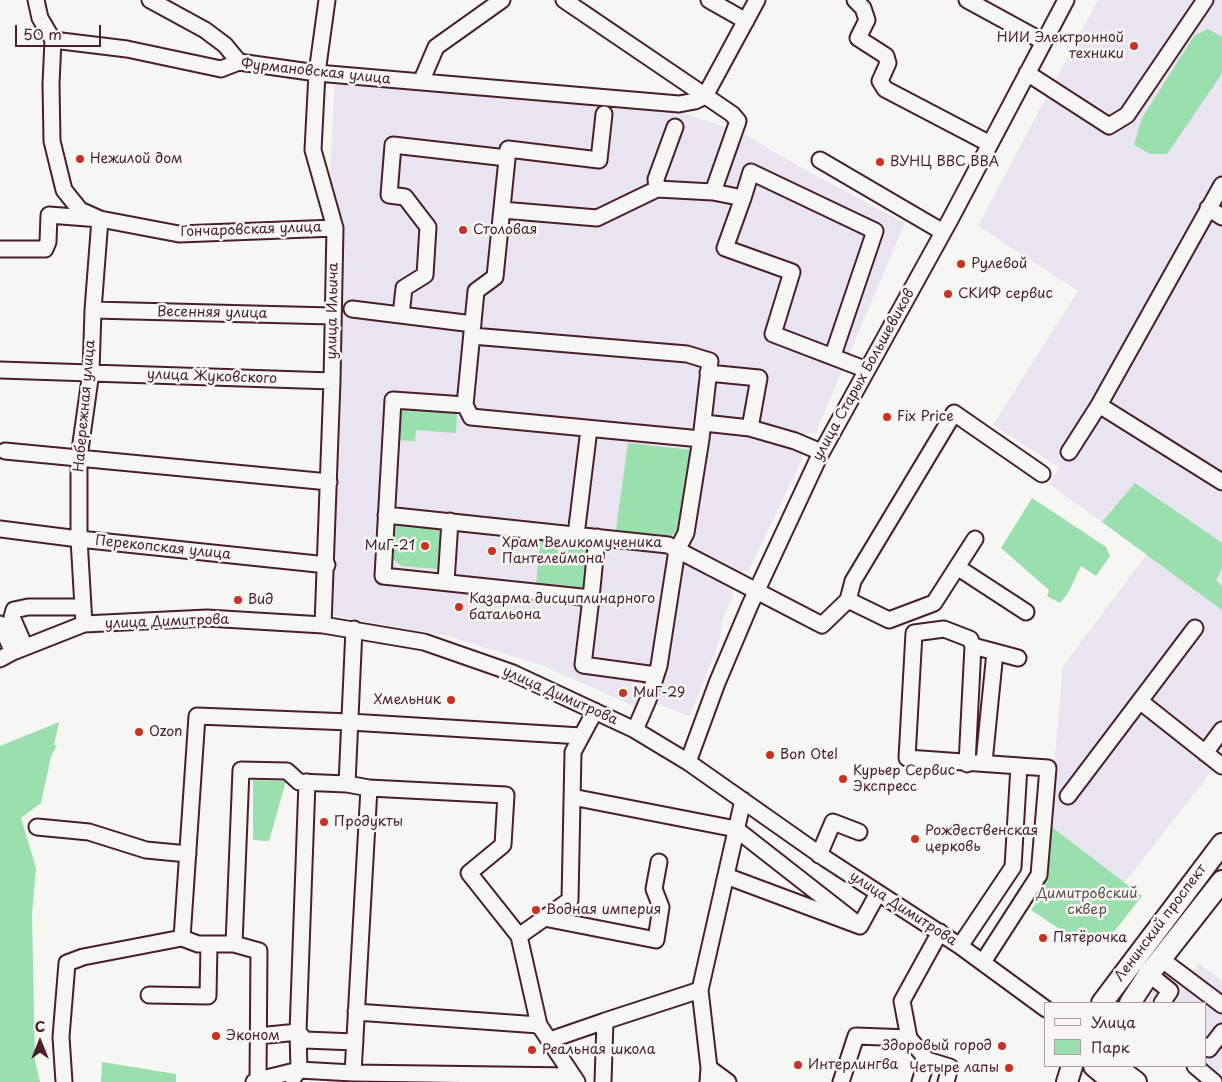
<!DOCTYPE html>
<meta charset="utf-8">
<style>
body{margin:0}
#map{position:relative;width:1222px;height:1082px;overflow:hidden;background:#f6f6f2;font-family:"Playpen Sans",sans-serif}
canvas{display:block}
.legend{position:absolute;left:1044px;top:1002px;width:162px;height:65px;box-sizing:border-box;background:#f6f6f2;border:1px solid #b1a0a2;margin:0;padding:6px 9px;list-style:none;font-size:15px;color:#4a1f2b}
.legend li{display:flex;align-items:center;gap:10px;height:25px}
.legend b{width:25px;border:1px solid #b1a0a2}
.north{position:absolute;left:15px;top:1017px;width:50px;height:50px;-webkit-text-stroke:4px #f6f6f2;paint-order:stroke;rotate:0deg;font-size:14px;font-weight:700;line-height:20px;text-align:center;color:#4a1f2b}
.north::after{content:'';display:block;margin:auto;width:18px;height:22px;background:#4a1f2b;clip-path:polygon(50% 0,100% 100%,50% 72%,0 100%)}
.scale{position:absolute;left:15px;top:25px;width:86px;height:22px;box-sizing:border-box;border:2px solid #4a1f2b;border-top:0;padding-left:6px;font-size:15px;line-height:18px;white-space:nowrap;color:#4a1f2b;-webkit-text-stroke:4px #f6f6f2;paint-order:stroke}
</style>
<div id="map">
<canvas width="1222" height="1082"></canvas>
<ul class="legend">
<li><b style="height:6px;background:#f6f6f2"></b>Улица</li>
<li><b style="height:14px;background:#99e0ad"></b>Парк</li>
</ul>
<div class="north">С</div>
<div class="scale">50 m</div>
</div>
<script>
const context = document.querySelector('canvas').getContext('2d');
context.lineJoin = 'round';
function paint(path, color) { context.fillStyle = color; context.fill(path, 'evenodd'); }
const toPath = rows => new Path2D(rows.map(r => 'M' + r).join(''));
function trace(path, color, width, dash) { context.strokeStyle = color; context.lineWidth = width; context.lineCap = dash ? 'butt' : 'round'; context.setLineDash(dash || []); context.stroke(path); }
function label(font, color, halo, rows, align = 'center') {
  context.font = font + ' "Playpen Sans",sans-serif'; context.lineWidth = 5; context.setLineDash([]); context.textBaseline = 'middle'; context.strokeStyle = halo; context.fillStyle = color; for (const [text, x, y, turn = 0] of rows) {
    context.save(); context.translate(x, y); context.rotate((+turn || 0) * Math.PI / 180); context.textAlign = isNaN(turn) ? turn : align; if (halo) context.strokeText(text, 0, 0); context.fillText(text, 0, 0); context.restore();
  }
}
const built = toPath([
 [1098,0,1222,0,1222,758,1124,883,1049,825,1063,666,1147,554,1049,484,1059,467,993,425,1078,291,978,226],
 [335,82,669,108,742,133,802,168,905,223,816,432,799,435,794,447,803,457,749,570,737,572,730,586,733,596,723,617,719,642,690,716,642,698,636,707,544,666,448,636,330,615,343,220,329,185],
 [1199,963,1222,981,1222,1066,1218,1073,1206,1064,1206,1003,1145,1003,1174,965,1194,970]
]);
const green = toPath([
 [1208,29,1222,37,1222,72,1219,78,1167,154,1150,154,1134,145,1142,118,1194,36],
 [398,407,457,411,456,433,416,430,415,441,396,440],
 [628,443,691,450,681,528,668,538,617,534,616,530],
 [1135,483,1222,543,1222,568,1216,580,1222,586,1222,610,1102,522],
 [1032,498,1106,547,1110,556,1096,576,1081,566,1068,593,1060,603,1047,596,1049,590,1001,548],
 [396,521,438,525,444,532,441,566,437,569,402,566,395,561,390,553,391,527],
 [541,534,591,539,586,590,536,585],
 [59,722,54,745,57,745,51,756,41,803,21,818,36,868,32,915,35,1061,40,1082,0,1082,0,746],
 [253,780,286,781,269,841,253,840],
 [1049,825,1142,896,1106,942,1082,944,1031,910,1044,892],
 [102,1062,176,1074,176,1082,101,1082]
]);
const minor = toPath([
 [36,0,40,18,53,40],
 [150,0,205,30,225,45,239,62],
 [564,0,732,114,738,121,713,192],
 [709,0,746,21],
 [855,0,863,8,867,20,858,38,886,56,888,63,880,81,885,89,990,144],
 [967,0,1044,42],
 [1027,73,1109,126,1127,115,1205,0],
 [421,82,436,47,502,0],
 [820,160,943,232],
 [657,189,656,179,675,127],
 [743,198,751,172,875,231,833,355],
 [1208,208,1222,217],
 [502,210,597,218,657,189,713,192,743,198,725,248,792,272,773,334,867,370],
 [0,249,45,249,48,242,49,215,100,219,179,234,335,228],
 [352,309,473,324],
 [93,310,332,316],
 [401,315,404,288,425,275,428,227,405,197,389,195,393,145,507,158],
 [472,336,687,354,710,361,701,439],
 [0,370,332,381],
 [708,373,759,378,750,428],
 [465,405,476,291,495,277,508,149,599,160,604,114],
 [1099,405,1222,185],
 [704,423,750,428,795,441,821,452],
 [5,451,329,482],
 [1069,452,1099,405,1222,482],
 [386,515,668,545,822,625,848,600,853,581,954,413,1042,474],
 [0,529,79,539,327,565],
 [576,535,589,429],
 [957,567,1026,612],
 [446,582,450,521],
 [591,598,597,537],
 [848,600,889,620,934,603,975,539],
 [0,624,13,652],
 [84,624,79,539,79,457,91,372,93,310,100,219,80,210,64,190,52,141,51,84,53,40,127,49,221,69,239,62,317,73,679,104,695,101,705,96,757,0],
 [323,625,332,381,335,228,313,150,317,73,327,0],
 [25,647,12,617,14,610,28,607,83,607],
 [0,659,13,652,84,624,207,618,323,625,424,642,513,673,635,730,688,762,826,859,960,946,1046,1009],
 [1141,702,1222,766],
 [635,730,648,700,656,675,659,666,677,550,686,533,701,439,471,417,465,405,393,400,383,576,591,598,583,665,656,675],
 [1205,753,1222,730],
 [688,762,717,683,750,605,819,457,951,218,1066,0],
 [984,762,995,652],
 [967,764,973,646],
 [307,782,298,1032,305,1040,355,1042],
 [347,784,354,629],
 [1068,796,1195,628],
 [572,797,736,829,860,926],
 [37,827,89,832,146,850,188,854],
 [819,855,833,822,859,832],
 [726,876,860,926,878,893],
 [544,918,656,940,661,907,654,889,659,862],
 [940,932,902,1001,909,1038,927,1060,950,1067,946,1082],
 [519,936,469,873,503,845,506,795,369,788,353,1073,573,1076],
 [234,944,198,944,182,938,197,716,350,722,581,736],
 [960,946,1013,867,1019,766],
 [1161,959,1222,1005],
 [983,962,1039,875,1048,768,907,758,914,633,944,629,970,639,973,646,1018,658],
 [1149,974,1170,991,1162,1003],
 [700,990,709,1068,708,1082],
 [149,995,208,996,209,944],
 [356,1012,539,1025],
 [550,1040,605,1021],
 [1206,1046,1209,1049,1222,1032],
 [1195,1066,1214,1082],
 [709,1068,728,1082],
 [293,1078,299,1070,353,1073],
 [258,1080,299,1070,298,1032,258,1036],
 [64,1082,61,1037,67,963,83,957,182,938],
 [254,1082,258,1080,259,951,234,944,241,770,287,771,299,782,347,784,369,788],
 [577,1082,539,1025,519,936,570,900,573,752,595,711],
 [603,1082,605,1021,700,990,743,800],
 [841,1082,856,1036,909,1038],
 [920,1082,927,1060]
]);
const major = toPath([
 [1102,1003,1222,844],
 [1130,1003,1149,974,1222,881],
 [1094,1066,1113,1082],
 [1115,1066,1136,1082],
 [1067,1082,1072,1066]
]);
const markers = [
 [1134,46,5,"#c8321e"],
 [80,159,5,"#c8321e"],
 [880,162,5,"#c8321e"],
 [463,230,5,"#c8321e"],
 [961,264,5,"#c8321e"],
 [948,294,5,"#c8321e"],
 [887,417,5,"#c8321e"],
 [425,546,5,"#c8321e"],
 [492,551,5,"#c8321e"],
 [238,600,5,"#c8321e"],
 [459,607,5,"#c8321e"],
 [623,693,5,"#c8321e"],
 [451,700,5,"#c8321e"],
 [139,732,5,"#c8321e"],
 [770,755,5,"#c8321e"],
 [843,779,5,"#c8321e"],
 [324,822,5,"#c8321e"],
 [915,839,5,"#c8321e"],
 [536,910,5,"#c8321e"],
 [1043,938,5,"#c8321e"],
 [216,1036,5,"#c8321e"],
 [1002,1046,5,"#c8321e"],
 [532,1050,5,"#c8321e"],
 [798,1065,5,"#c8321e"],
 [1009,1068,5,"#c8321e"]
];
const poiNames = [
 ["НИИ Электронной",1124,38,"right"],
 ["техники",1124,54,"right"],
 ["Нежилой дом",90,159],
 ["ВУНЦ ВВС ВВА",890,162],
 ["Столовая",473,230],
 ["Рулевой",971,264],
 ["СКИФ сервис",958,294],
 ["Fix Price",897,417],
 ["Храм Великомученика",502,543],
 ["Пантелеймона",502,559],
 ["МиГ-21",415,546,"right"],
 ["Казарма дисциплинарного",469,599],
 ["батальона",469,615],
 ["Вид",248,600],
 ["МиГ-29",633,693],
 ["Хмельник",441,700,"right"],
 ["Ozon",149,732],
 ["Bon Otel",780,755],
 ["Курьер Сервис",853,771],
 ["Экспресс",853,787],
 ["Продукты",334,822],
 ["Рождественская",925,831],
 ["церковь",925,847],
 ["Водная империя",546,910],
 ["Пятёрочка",1053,938],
 ["Эконом",226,1036],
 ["Здоровый город",992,1046,"right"],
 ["Реальная школа",542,1050],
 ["Интерлингва",808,1065],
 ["Четыре лапы",999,1068,"right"]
];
const streetNames = [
 ["Фурмановская улица",316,72,6],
 ["Гончаровская улица",251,230,-2],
 ["улица Ильича",333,311,-89],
 ["Весенняя улица",212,313,1],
 ["улица Старых Большевиков",864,375,-61],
 ["улица Жуковского",212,377,2],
 ["Набережная улица",85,406,-85],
 ["Перекопская улица",163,548,6],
 ["улица Димитрова",167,622,-2],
 ["улица Димитрова",560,696,24],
 ["улица Димитрова",903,909,33],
 ["Ленинский проспект",1161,923,-53]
];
const parkNames = [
 ["Димитровский",1087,894],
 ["сквер",1087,910]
];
paint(built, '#e8e4f0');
paint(green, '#99e0ad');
trace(minor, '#4a1f2b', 19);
trace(major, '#4a1f2b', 24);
trace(minor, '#f6f6f2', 15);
trace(major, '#f6f6f2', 20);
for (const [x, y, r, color] of markers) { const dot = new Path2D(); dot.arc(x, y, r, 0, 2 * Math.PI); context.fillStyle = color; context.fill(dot); trace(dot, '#f6f6f2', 2); }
label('14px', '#4a1f2b', '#f6f6f2', poiNames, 'left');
label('14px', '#4a1f2b', '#f6f6f2', streetNames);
label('14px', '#5e4f4c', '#f6f6f2', parkNames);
</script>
